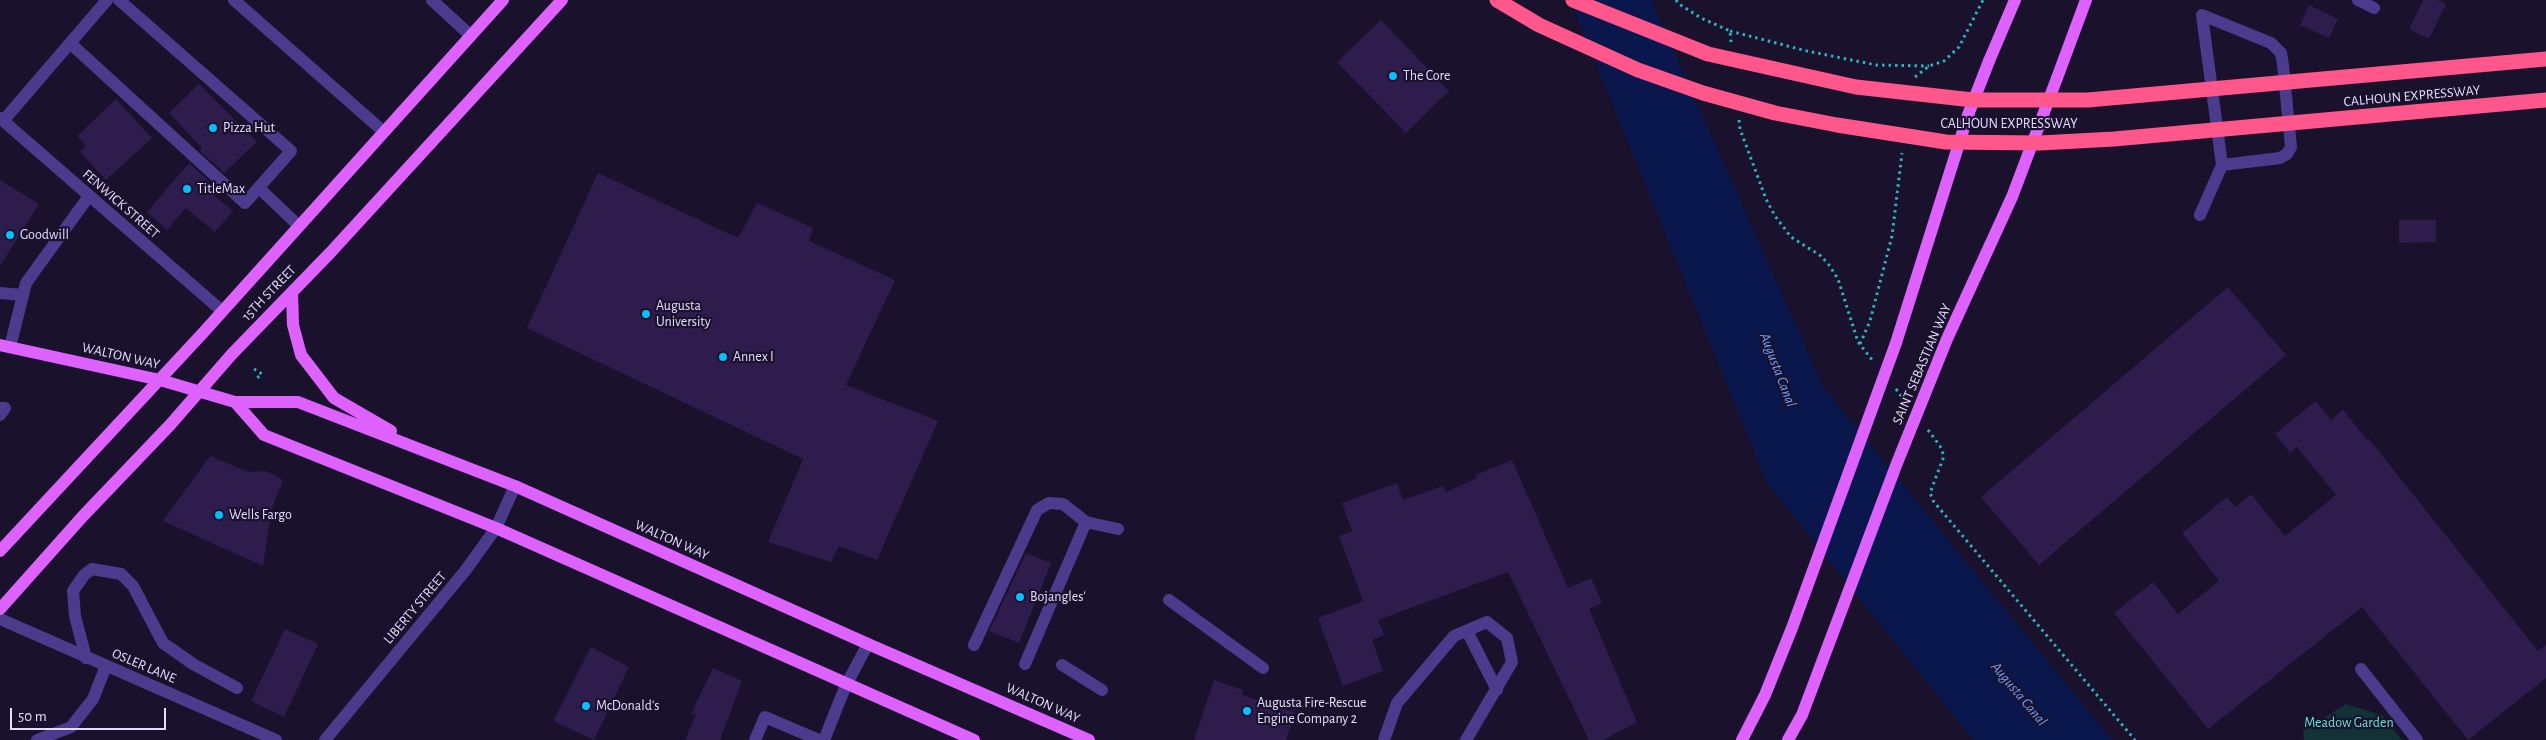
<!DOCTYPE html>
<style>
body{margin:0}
#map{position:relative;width:2546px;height:740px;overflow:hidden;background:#1a112c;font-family:"Alegreya Sans",sans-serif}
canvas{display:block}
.scale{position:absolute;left:10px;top:708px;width:156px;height:22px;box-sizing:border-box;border:2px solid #e5dbff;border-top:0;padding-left:6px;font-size:15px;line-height:18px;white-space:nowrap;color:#e5dbff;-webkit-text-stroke:4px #1a112c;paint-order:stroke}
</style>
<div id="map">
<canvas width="2546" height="740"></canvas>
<div class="scale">50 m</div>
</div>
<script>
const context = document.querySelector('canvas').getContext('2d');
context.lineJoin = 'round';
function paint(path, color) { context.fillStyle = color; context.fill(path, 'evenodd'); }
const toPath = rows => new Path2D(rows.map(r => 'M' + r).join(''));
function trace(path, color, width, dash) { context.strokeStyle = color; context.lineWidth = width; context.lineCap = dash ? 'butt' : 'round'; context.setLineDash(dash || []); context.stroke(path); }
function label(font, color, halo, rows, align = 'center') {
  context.font = font + ' "Alegreya Sans",sans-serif'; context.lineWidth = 4.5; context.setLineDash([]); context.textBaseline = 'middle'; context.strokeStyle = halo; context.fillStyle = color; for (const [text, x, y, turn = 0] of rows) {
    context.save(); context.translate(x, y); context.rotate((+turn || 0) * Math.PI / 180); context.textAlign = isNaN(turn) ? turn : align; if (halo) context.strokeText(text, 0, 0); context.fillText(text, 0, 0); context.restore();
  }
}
const green = toPath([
 [2346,704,2382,715,2402,740,2304,740,2303,731]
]);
const water = toPath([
 [1570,0,1651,0,1823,387,2112,740,1973,740,1767,483]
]);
const building = toPath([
 [2423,0,2437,0,2446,4,2429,39,2409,29],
 [2309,5,2338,19,2329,38,2300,25],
 [1381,20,1449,91,1406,133,1337,62],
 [199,84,257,142,224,173,200,151,202,148,169,113],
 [116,99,152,138,106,180,80,152,86,146,77,136],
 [189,163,213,185,208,190,233,211,215,232,186,208,167,230,147,212],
 [598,173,738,238,757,203,813,228,809,241,895,280,846,385,938,421,877,560,839,546,831,562,768,542,803,459,527,328],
 [0,180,39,204,0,266],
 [2399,220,2436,220,2436,242,2399,243],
 [2228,287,2286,355,2039,565,1981,497],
 [2316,401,2331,420,2343,410,2367,440,2369,439,2538,651,2546,645,2546,678,2468,740,2362,607,2208,729,2114,613,2153,582,2178,614,2219,581,2182,533,2227,497,2235,507,2251,494,2285,536,2336,495,2297,447,2290,453,2275,434],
 [210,456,248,472,266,471,283,480,272,508,263,566,163,521],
 [1512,460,1568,588,1591,578,1602,603,1589,609,1637,722,1603,740,1589,740,1508,572,1378,620,1384,635,1372,640,1383,671,1343,686,1318,618,1363,601,1339,536,1352,531,1342,503,1397,483,1403,500,1443,486,1446,492,1477,478,1476,475],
 [1026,553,1051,563,1019,643,989,631],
 [285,629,318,644,284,717,251,701],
 [591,647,629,667,594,740,553,721],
 [713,668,742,681,720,740,685,740,696,714,691,714],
 [1214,680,1243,690,1242,695,1295,712,1286,740,1194,740]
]);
const path = toPath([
 [1676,0,1679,4,1701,18,1730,31,1731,42],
 [1730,31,1807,51,1876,65,1929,66],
 [1915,77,1929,66,1944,61,1959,47,1983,0],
 [1739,120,1740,129,1766,199,1775,216,1791,237,1821,256,1829,265,1838,279,1858,342,1873,361],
 [1860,344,1870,321,1892,236,1902,153],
 [254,369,262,374,257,378],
 [1896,389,1904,400],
 [1928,430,1940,446,1944,456,1930,493,1934,502,2135,740]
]);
const minor = toPath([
 [234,0,384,132],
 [432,0,471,36],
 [2358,0,2374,8],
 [70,43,245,203,291,151,119,0],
 [0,118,222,311],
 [3,121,107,0],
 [259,188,299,226],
 [2200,215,2222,165,2202,15,2271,43,2281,53,2283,65,2291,147,2287,154,2280,158,2222,165],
 [0,293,23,295],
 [10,347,26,283,89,196],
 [0,408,5,408,0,415],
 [1086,522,1118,529],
 [1169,600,1263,668],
 [0,619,276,740],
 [1467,631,1497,690],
 [974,645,1037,510,1049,503,1063,504,1086,522,1025,664],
 [86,658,75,616,73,591,84,575,92,569,121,574,133,586,163,643,193,664,237,688],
 [1062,665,1102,690],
 [2361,669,2417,740],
 [37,740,71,727,93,699,106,666],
 [325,740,465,571,496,528,515,486],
 [755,740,765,717,819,740],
 [824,740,846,685,868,644],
 [1384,740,1397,703,1454,636,1487,622,1507,638,1512,662,1466,740]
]);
const major = toPath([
 [1989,61,2015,0],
 [2057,78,2086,0],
 [292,292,293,325,301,355,334,398,391,431],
 [0,345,160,380,235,402,298,402,515,486,868,644,1089,740],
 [235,402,264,435,496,528,974,740],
 [0,551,202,334,503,0],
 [0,609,83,516,170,425,232,354,330,253,562,0]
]);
const majorBridge = toPath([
 [1742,740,1765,695,1792,628,1896,343,1968,115,1989,61],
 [1788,740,1802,715,1897,463,1947,339,2012,197,2057,78]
]);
const highwayBridge = toPath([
 [1497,0,1539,25,1638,70,1703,93,1775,113,1837,125,1946,142,2040,143,2114,139,2546,100],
 [1573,0,1708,54,1856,87,1973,100,2088,100,2546,59]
]);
const markers = [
 [1393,76,5,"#07beff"],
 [213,128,5,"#07beff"],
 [187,189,5,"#07beff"],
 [10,235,5,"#07beff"],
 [646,314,5,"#07beff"],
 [723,357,5,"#07beff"],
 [219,515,5,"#07beff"],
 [1020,597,5,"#07beff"],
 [586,706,5,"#07beff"],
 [1247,711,5,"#07beff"]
];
const poiNames = [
 ["The Core",1403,76],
 ["Pizza Hut",223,128],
 ["TitleMax",197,189],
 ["Goodwill",20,235],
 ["Augusta",656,306],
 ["University",656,322],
 ["Annex I",733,357],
 ["Wells Fargo",229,515],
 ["Bojangles'",1030,597],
 ["Augusta Fire-Rescue",1257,703],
 ["Engine Company 2",1257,719],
 ["McDonald's",596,706]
];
const streetNames = [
 ["CALHOUN EXPRESSWAY",2412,96,-5],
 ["CALHOUN EXPRESSWAY",2009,124],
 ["FENWICK STREET",121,204,41],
 ["15TH STREET",269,293,-46],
 ["WALTON WAY",121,356,13],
 ["SAINT SEBASTIAN WAY",1922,364,-67],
 ["WALTON WAY",672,540,24],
 ["LIBERTY STREET",415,608,-50],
 ["OSLER LANE",144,666,23],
 ["WALTON WAY",1043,703,24]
];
const parkNames = [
 ["Meadow Garden",2349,723]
];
const waterNames = [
 ["Augusta Canal",1778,370,69],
 ["Augusta Canal",2019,694,50]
];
paint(green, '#133236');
paint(water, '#0a174c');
paint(building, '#2e1c4d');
trace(path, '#2eb2c1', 3, [2.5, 4]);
trace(minor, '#4b3b8c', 12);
trace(major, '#de62ff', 12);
trace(majorBridge, '#de62ff', 12);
trace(highwayBridge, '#ff568c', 15);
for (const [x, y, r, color] of markers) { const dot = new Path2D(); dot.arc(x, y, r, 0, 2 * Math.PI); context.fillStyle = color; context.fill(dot); trace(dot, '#1a112c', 2); }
label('14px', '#e5dbff', '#1a112c', poiNames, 'left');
label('14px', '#e5dbff', '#1a112c', streetNames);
label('14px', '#63e4d8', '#1a112c', parkNames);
label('italic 15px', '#69a1ff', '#1a112c', waterNames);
</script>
